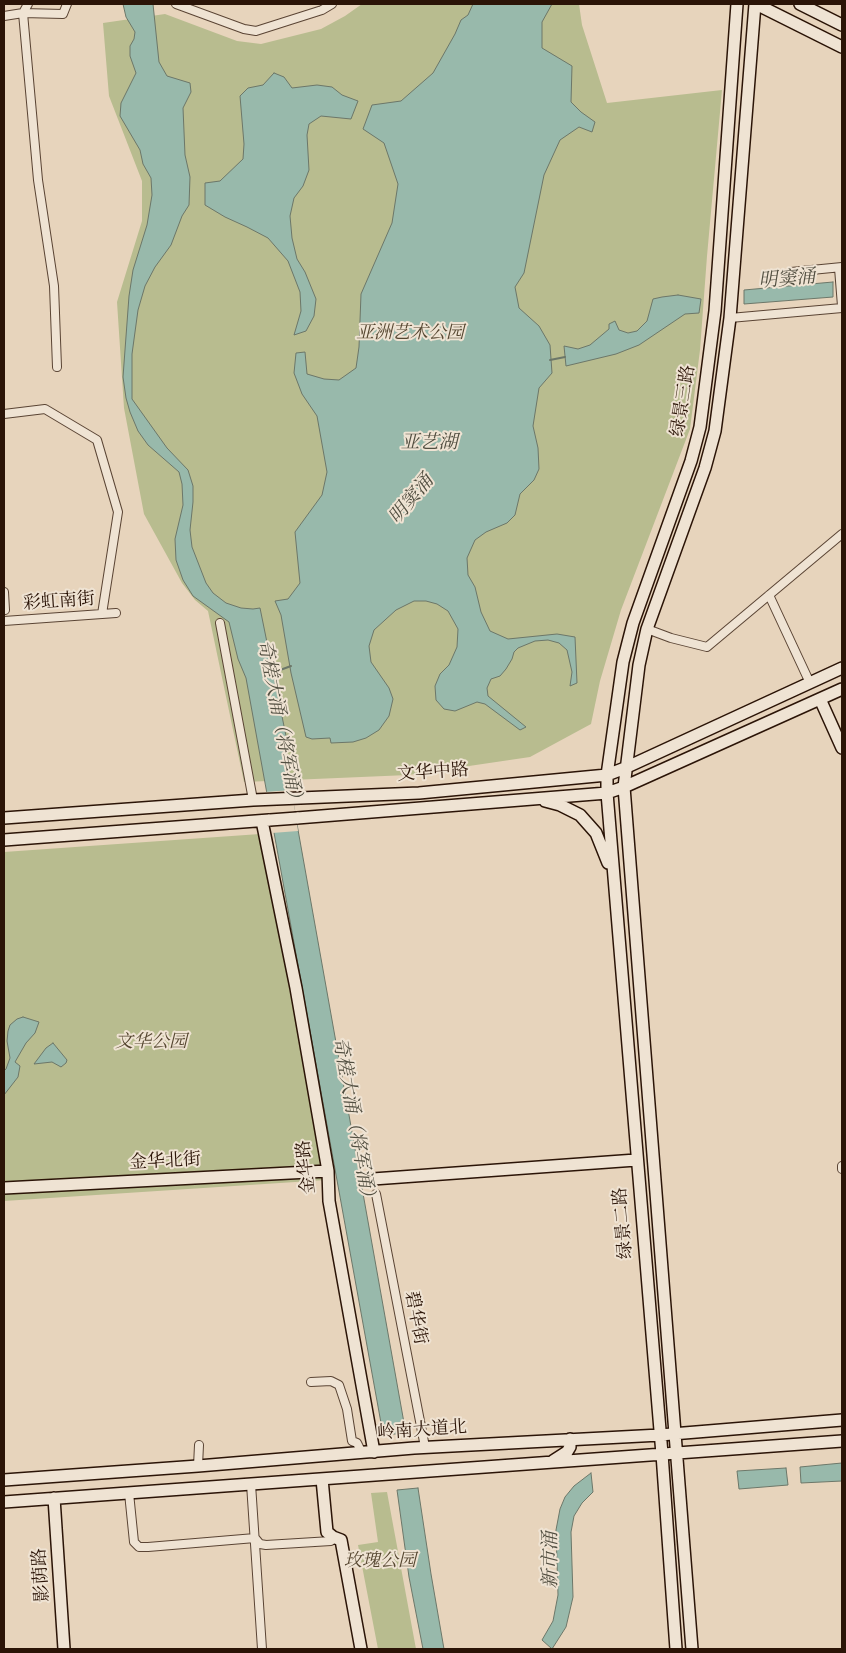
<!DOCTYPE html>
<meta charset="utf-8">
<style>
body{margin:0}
#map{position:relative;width:846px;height:1653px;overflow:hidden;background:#e7d4bc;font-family:Cardo,serif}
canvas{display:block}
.frame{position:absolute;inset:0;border:5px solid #2b1407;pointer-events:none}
</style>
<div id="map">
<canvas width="846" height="1653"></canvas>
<div class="frame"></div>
</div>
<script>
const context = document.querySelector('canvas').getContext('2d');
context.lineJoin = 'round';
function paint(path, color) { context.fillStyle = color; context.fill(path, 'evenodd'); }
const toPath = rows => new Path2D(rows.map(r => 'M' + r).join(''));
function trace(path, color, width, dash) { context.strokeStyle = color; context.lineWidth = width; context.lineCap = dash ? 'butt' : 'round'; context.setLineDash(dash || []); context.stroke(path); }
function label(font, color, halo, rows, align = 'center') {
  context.font = font + ' Cardo,"Noto Serif SC",serif'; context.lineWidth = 4; context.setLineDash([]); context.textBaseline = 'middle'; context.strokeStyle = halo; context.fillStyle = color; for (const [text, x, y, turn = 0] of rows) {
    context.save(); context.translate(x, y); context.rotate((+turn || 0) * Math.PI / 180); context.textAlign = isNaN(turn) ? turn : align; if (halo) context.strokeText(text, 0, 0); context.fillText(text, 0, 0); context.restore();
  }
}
const green = toPath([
 [362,4,579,4,582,25,607,103,722,90,707,256,700,350,690,429,621,610,600,681,591,724,530,757,408,775,244,782,208,611,195,600,182,583,144,514,124,408,117,302,142,221,142,181,109,96,103,23,165,14,237,41,261,44,321,29,345,16],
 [260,834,326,1180,4,1201,4,852],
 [387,1492,416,1649,378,1649,358,1545,378,1542,371,1493]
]);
const water = toPath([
 [123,4,153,4,159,62,167,76,190,83,191,92,183,108,185,155,190,177,189,205,182,216,171,245,155,267,145,286,138,310,132,354,132,399,167,448,188,470,193,486,193,502,190,530,192,547,206,583,213,593,226,603,241,608,253,609,260,608,286,736,284,744,285,757,406,1434,383,1434,246,678,238,659,229,622,193,596,183,580,176,560,175,539,183,505,182,484,179,472,148,445,138,431,130,412,126,398,123,377,129,296,133,270,147,225,152,195,151,178,143,164,140,150,120,116,121,103,136,73,130,56,130,46,134,39,135,32,126,17,123,4],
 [473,4,552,4,542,22,542,48,572,66,571,102,581,112,595,122,592,132,579,127,560,140,544,175,524,273,515,287,519,308,539,326,550,345,552,373,539,388,533,426,538,448,539,469,534,480,520,494,515,515,507,523,486,532,475,540,467,558,468,575,475,587,481,612,490,631,508,639,557,634,575,637,577,683,570,686,572,672,567,650,559,643,548,640,535,641,518,648,514,652,512,659,506,669,500,676,491,679,487,688,488,696,526,727,520,730,485,704,477,702,455,711,444,709,436,700,435,686,440,674,449,665,457,647,458,629,448,611,437,604,426,601,414,601,396,610,374,630,369,646,371,662,389,688,393,699,389,716,379,730,366,738,353,742,331,743,330,738,312,739,306,737,291,673,281,615,275,601,288,599,300,583,295,532,322,495,327,472,317,416,302,394,294,373,296,353,305,352,307,374,324,379,339,380,356,368,359,347,361,294,392,223,398,184,384,143,363,129,372,105,401,101,433,73,455,34,461,20,468,15,473,4],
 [274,73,284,77,292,88,317,85,332,87,342,95,358,101,351,119,321,116,309,124,307,135,309,170,303,186,294,198,290,216,292,238,297,259,305,272,316,299,314,316,306,331,294,335,301,311,300,292,288,261,268,238,247,227,225,217,205,205,205,183,220,181,243,159,244,144,240,96,248,88,263,85,274,73],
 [833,282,833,297,744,304,744,290,833,282],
 [678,295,701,299,699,313,685,314,639,345,616,354,566,366,564,346,578,349,590,345,609,329,609,324,615,321,619,330,628,333,637,331,647,321,653,299,662,297,678,295],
 [23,1017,39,1022,35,1033,26,1043,15,1062,20,1066,18,1077,4,1095,4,1071,6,1069,10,1058,7,1041,8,1031,10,1025,17,1019,23,1017],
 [53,1043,67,1060,66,1063,61,1067,52,1062,34,1064,46,1048,53,1043],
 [842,1463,842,1481,801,1483,800,1467,842,1463],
 [786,1468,788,1485,739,1489,737,1471,786,1468],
 [591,1473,593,1492,582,1503,574,1516,571,1532,573,1597,566,1627,552,1649,542,1640,553,1621,558,1595,556,1530,560,1509,565,1497,574,1486,591,1473],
 [418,1488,431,1574,444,1649,423,1649,409,1577,397,1490,418,1488]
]);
const pier = toPath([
 [292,790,298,831,272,833,265,792]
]);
const stream = toPath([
 [550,360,565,357],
 [272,673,291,666]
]);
const street = toPath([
 [28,4,23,13,38,180,54,286,57,367],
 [176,4,244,29,256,31,322,10,332,4],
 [4,16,23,13,63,14,67,4],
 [839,268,842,306],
 [791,272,842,267],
 [730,318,842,308],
 [4,414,45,409,97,440,118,512,102,614],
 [4,592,5,610],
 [769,595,810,683],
 [4,621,116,613],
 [220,623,253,800],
 [647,629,671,638,707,647,842,534],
 [842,1166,842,1169],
 [376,1194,425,1447],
 [311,1382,331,1381,339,1385,347,1409,352,1441,357,1443,362,1453],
 [198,1466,199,1445],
 [251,1484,262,1649],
 [129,1493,134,1542,139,1547,148,1547,255,1538],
 [255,1538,260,1544,266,1545,331,1541,335,1537]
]);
const secondary = toPath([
 [756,4,842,47],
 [800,4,842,25],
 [820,699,842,748],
 [545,801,560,805,580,815,596,833,608,863],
 [4,818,253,800,419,793,607,775,625,768,842,668],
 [297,818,607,793,624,787,842,689],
 [262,821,296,988,328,1171,329,1201,374,1452],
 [4,840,269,820],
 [373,1179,636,1160],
 [4,1188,328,1171],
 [553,1461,567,1452,570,1447,570,1439],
 [322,1479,327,1532,333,1537,341,1540,361,1649],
 [4,1480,198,1466,414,1448,660,1435,842,1420],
 [54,1498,64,1649],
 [4,1502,842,1441],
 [676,1649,662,1454,607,793,607,775,623,662,633,623,691,461,700,427,715,311,737,4],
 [692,1649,624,787,639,665,647,629,705,468,715,431,730,318,755,4]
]);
const secondaryBridge = toPath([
 [270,820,297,818]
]);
const parkNames = [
 ["亚洲艺术公园",410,334],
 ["文华公园",151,1043],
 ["玫瑰公园",380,1562]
];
const streetNames = [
 ["绿景三路",684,401,-81],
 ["彩虹南街",59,602,-4],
 ["文华中路",433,773,-4],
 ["金华北街",165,1162,-3],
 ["金华路",307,1167,-96],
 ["绿景二路",624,1223,-95],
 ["碧华街",415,1318,79],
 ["岭南大道北",422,1431,-4],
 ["影荫路",42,1575,-94]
];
const waterNames = [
 ["明窦涌",787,280,-5],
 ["亚艺湖",429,444],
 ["明窦涌",412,500,-50],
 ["奇槎大涌（将军涌）",279,724,79],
 ["奇槎大涌（将军涌）",353,1122,80],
 ["新市涌",552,1560,-90]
];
paint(green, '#b8bc8f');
paint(water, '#98b9ab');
trace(water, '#6c7769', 1);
paint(pier, '#e7d4bc');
trace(stream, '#6c7769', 2);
trace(street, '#5a4434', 10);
trace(secondary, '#2b1407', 14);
trace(street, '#efe3d3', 8);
trace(secondary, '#efe3d3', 11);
trace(secondaryBridge, '#2b1407', 14, []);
trace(secondaryBridge, '#efe3d3', 11);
label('italic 18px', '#554630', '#efe3d3', parkNames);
label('18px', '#2b1407', '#efe3d3', streetNames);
label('italic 19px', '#514e40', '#efe3d3', waterNames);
</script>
